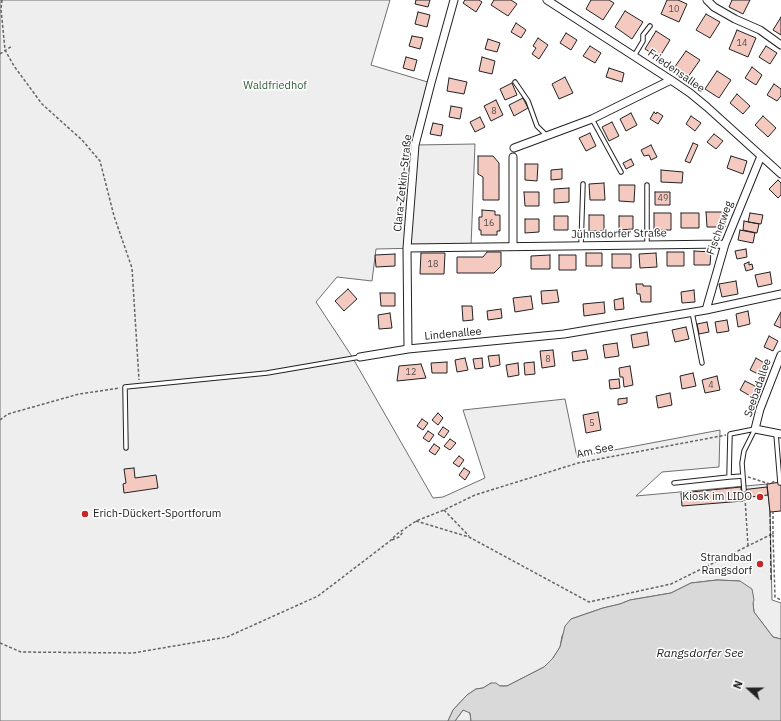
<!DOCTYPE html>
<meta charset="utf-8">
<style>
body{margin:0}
#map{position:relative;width:781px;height:721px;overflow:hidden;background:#fff;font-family:"IBM Plex Sans",sans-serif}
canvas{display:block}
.north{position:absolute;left:729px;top:669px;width:40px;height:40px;-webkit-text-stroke:3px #fff;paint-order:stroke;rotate:291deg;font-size:11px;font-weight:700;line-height:16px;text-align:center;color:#222}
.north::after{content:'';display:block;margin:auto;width:14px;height:18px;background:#222;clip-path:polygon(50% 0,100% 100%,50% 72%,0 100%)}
</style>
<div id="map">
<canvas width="781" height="721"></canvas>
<div class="north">N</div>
</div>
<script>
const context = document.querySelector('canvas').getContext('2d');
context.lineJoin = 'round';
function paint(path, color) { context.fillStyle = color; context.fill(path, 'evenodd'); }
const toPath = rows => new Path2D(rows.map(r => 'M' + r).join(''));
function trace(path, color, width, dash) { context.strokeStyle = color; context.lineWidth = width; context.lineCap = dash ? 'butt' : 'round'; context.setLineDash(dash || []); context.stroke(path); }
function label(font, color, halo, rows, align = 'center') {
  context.font = font + ' "IBM Plex Sans",sans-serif'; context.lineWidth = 3; context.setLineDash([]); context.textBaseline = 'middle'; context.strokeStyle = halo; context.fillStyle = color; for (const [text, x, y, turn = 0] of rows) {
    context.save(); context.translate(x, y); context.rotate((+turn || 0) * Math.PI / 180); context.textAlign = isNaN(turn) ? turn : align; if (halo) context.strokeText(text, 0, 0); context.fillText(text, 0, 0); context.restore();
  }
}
const green = toPath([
 [0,0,390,0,371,65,431,83,415,145,475,144,471,247,376,249,372,281,337,277,316,302,351,355,433,498,443,497,485,478,463,410,565,399,577,457,720,430,719,467,662,472,636,496,767,484,770,512,772,600,781,603,781,639,773,637,754,612,753,603,740,581,717,580,691,583,671,593,630,600,620,604,603,608,571,619,562,636,560,647,553,658,544,667,507,686,500,686,491,683,483,688,476,689,467,695,453,710,448,721,0,721,0,0],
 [463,710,466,710,470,713,471,721,455,721,463,710]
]);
const water = toPath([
 [717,580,740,581,752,589,754,600,753,603,754,612,773,637,781,639,781,721,471,721,470,713,463,710,455,721,448,721,453,710,467,695,476,689,483,688,491,683,496,683,500,686,507,686,544,667,553,658,560,647,565,626,571,619,603,608,620,604,630,600,671,593,691,583,717,580]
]);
const building = toPath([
 [416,0,430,0,428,7,415,4,416,0],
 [465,0,479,0,482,2,476,12,463,3,465,0],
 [494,0,511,0,517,4,508,16,491,5,494,0],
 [591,0,609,0,614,3,603,20,586,9,591,0],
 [667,0,678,0,687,4,679,22,661,14,667,0],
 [732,0,750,0,743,14,729,7,732,0],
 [625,11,643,22,632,39,615,27,625,11],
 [418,12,430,15,427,27,415,24,418,12],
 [706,14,720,22,710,38,696,30,706,14],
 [781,17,781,35,773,30,781,17],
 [516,23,526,30,521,38,511,32,516,23],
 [737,30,756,38,748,57,729,49,737,30],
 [656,31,670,40,659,58,645,49,656,31],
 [566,33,577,40,571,50,560,43,566,33],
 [412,36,423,38,420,49,409,46,412,36],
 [538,38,548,45,539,59,532,54,536,48,533,46,538,38],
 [488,39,500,43,497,52,485,49,488,39],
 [590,46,601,53,595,63,583,56,590,46],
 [766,46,777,53,770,64,759,57,766,46],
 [686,51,700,60,688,77,674,68,686,51],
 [406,57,417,60,414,71,403,68,406,57],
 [482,57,495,61,492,74,479,71,482,57],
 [752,67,762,75,756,85,745,78,752,67],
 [609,68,624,73,622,82,606,77,609,68],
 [717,71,731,80,719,98,705,89,717,71],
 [565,77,573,93,559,99,552,84,565,77],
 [449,78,467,82,464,94,447,91,449,78],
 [512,83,517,95,505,100,500,89,512,83],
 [774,84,781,89,781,96,777,101,767,95,774,84],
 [737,94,750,106,743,114,730,103,737,94],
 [523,98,528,108,514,116,509,105,523,98],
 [496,100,503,115,491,121,484,106,496,100],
 [451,106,462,108,460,119,449,117,451,106],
 [654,112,656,114,657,112,663,116,658,124,650,119,654,112],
 [631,113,637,125,626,131,620,119,631,113],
 [691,116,701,123,695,131,686,124,691,116],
 [763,116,776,128,768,137,755,125,763,116],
 [480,117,485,127,475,132,470,122,480,117],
 [612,122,619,136,609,141,602,127,612,122],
 [433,123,443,125,441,136,430,134,433,123],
 [590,133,596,146,586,151,579,138,590,133],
 [714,134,723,141,716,149,707,142,714,134],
 [693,143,698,145,690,163,685,161,693,143],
 [651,145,657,157,651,160,649,155,644,156,641,150,651,145],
 [478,156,493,156,499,163,499,200,483,200,483,177,478,174,478,156],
 [731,156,747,161,743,174,727,168,731,156],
 [631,159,634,165,626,169,623,163,631,159],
 [525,164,538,164,537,181,525,180,525,164],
 [562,169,562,179,551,180,551,170,562,169],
 [661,170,683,172,682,183,661,182,661,170],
 [778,180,781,183,781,195,778,198,769,189,778,180],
 [604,183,605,200,590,200,589,184,604,183],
 [619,185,635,185,634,202,619,201,619,185],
 [569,188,569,202,554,203,554,189,569,188],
 [524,192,539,192,539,206,525,206,524,192],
 [655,192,670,192,670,205,655,205,655,192],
 [482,210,495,211,495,215,500,215,500,231,497,231,497,235,481,235,481,230,479,230,479,217,482,217,482,210],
 [706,212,725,212,725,227,707,227,706,212],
 [654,213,671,213,671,230,654,230,654,213],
 [681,213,699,213,699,228,681,228,681,213],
 [750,213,763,215,761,224,748,222,750,213],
 [589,215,604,215,604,231,589,231,589,215],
 [554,216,568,216,568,230,554,230,554,216],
 [619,216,633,216,633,229,619,230,619,216],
 [525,219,539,219,539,232,525,233,525,219],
 [744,221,759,224,757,233,743,230,744,221],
 [740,230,755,233,753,243,738,240,740,230],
 [746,249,747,257,737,259,735,251,746,249],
 [694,251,711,252,710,265,694,265,694,251],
 [487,252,501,252,501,266,494,273,457,273,457,257,483,257,487,252],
 [667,252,684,252,684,266,667,266,667,252],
 [421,253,445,253,444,274,420,274,421,253],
 [586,253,602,253,602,266,586,266,586,253],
 [656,253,657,267,640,268,639,254,656,253],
 [395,254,395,266,376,267,375,255,395,254],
 [612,254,631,254,631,268,612,268,612,254],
 [550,255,550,269,531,269,531,256,550,255],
 [559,255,576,255,576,270,559,270,559,255],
 [749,262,749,265,752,264,753,269,746,271,744,264,749,262],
 [770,272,772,284,758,287,755,275,770,272],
 [736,281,738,294,722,297,719,284,736,281],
 [636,284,643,284,643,286,651,286,651,302,641,302,640,294,637,294,636,284],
 [348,289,357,299,344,311,335,301,348,289],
 [557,290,559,302,542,304,541,291,557,290],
 [694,290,695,302,682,303,681,292,694,290],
 [380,293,395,293,395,306,381,306,380,293],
 [531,296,533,309,515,312,513,298,531,296],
 [623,298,624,309,615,310,614,300,623,298],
 [604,302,605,313,584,316,583,304,604,302],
 [462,306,472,306,473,320,463,321,462,306],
 [501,309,502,318,488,320,487,311,501,309],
 [748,311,750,324,738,327,736,314,748,311],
 [781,312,781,328,774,325,781,312],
 [390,313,392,328,379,329,378,315,390,313],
 [727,320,729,331,717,333,715,322,727,320],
 [707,322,709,332,699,334,697,324,707,322],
 [686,327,689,339,675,342,672,330,686,327],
 [647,332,649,345,633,348,631,335,647,332],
 [769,336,778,341,773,351,764,347,769,336],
 [617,343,619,356,605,358,603,345,617,343],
 [553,350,555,366,542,368,540,351,553,350],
 [586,350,588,359,573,361,572,352,586,350],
 [499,355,500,365,490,367,488,356,499,355],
 [465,358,468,370,457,372,455,360,465,358],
 [482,358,483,368,475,369,473,359,482,358],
 [756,358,766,364,760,375,750,370,756,358],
 [447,362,447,373,432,373,431,363,447,362],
 [534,362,535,374,525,375,524,363,534,362],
 [518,363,519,375,508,377,506,365,518,363],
 [421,364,426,378,397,381,399,366,421,364],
 [630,366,633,385,624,387,623,377,620,377,619,368,630,366],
 [693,373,696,386,682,389,680,376,693,373],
 [717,376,720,390,705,393,702,380,717,376],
 [619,379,620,388,610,389,609,380,619,379],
 [745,381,757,387,752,397,740,390,745,381],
 [670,393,672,405,658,408,656,396,670,393],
 [627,398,627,403,618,405,618,399,627,398],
 [598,412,601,430,586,433,583,415,598,412],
 [438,413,443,418,438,425,432,420,438,413],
 [422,419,428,423,423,430,417,426,422,419],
 [443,427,449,431,444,438,438,434,443,427],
 [428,431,434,435,429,442,423,438,428,431],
 [450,439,456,443,450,450,444,446,450,439],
 [434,444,440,448,435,455,429,451,434,444],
 [459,456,464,460,459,467,453,463,459,456],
 [134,468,135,478,156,475,158,488,124,493,123,484,126,483,124,469,134,468],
 [464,468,470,472,465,480,459,475,464,468],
 [781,482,781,511,770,512,767,484,781,482],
 [741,487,741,490,767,487,768,495,742,498,743,501,682,506,681,493,741,487]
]);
const path = toPath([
 [2,0,1,9,5,50,14,66,42,104,82,140,100,161,114,216,132,268,139,380],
 [0,54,12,46],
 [0,420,8,414,79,394,120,388],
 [748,477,770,484,775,481],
 [745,498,748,546],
 [444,510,469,536],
 [773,511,773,534],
 [416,521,469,537,589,602,671,584,770,535,773,534,775,597,781,600],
 [392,540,399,537,403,532],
 [0,643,21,652,133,653,227,637,318,596,390,541,397,534,416,521,444,510,475,495,578,463,726,435]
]);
const lane = toPath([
 [634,56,643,41,643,35,650,26],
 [515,82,528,101,537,126,546,135],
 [592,119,621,172],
 [581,245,583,184],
 [647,245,647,185],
 [692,312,702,363],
 [776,434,780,483],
 [126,448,125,387,267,373,360,357],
 [729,477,743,476],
 [674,483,729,477,730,434,755,429],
 [744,490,742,463,744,451,755,429]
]);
const street = toPath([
 [547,0,671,80,690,93,707,107,781,174],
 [707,0,714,7,735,19,760,30,781,45],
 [514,148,592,119,671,80],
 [513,157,513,246],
 [407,248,725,244],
 [706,310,725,244,761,156],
 [408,349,407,248,415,145,431,83,454,0],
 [781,355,760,409,755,429,781,434],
 [360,357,408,349,564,334,706,310,781,294]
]);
const fence = toPath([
 [770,512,771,580]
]);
const markers = [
 [760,497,4,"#c62828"],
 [85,514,4,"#c62828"],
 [760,564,4,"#c62828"]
];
const numberNames = [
 ["10",674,9],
 ["14",742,43],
 ["8",494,111],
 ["49",663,198],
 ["16",489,223],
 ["18",433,264],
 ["8",548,359],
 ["12",411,372],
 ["4",711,385],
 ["5",592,423]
];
const streetNames = [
 ["Friedensallee",676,71,35],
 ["Clara-Zetkin-Straße",403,183,-84],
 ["Fischerweg",720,228,-70],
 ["Jühnsdorfer Straße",619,234,-1],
 ["Lindenallee",453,334,-5],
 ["Seebadallee",758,388,-71],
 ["Am See",595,451,-12]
];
const parkNames = [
 ["Waldfriedhof",275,86]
];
const poiNames = [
 ["Kiosk im LIDO",752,497],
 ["Erich-Dückert-Sportforum",93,514,"left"],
 ["Strandbad",752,558],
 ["Rangsdorf",752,571]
];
const waterNames = [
 ["Rangsdorfer See",700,654]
];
paint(green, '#eee');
trace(green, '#6f6f6f', 1);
paint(water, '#d9d9d9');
trace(water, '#6f6f6f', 1);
paint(building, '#f3c9c0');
trace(building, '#222', 1);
trace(lane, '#222', 5.5);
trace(street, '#222', 9);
trace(path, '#646464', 1.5, [3, 2]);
trace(lane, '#fff', 3.5);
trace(street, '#fff', 7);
trace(fence, '#222', 1, [5, 2]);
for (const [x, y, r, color] of markers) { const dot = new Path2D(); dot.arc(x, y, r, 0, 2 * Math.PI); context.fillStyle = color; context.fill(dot); trace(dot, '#fff', 1.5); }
label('9px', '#564c4a', null, numberNames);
label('11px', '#222', '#fff', streetNames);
label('11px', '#2f5e38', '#fff', parkNames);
label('11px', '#222', '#fff', poiNames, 'right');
label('italic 12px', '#222', '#fff', waterNames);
</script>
